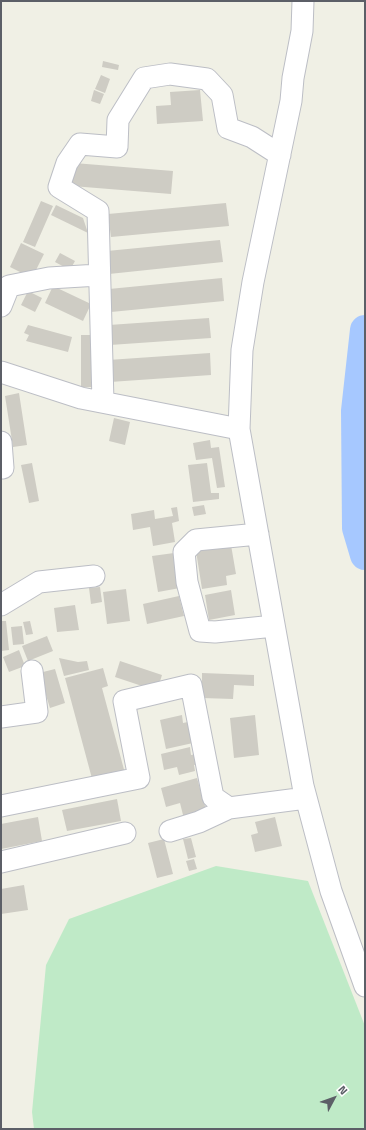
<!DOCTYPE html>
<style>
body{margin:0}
#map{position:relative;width:366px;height:1130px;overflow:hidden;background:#f0f0e5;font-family:"Titillium Web",sans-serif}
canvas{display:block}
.frame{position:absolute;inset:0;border:2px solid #5c5f67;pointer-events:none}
.north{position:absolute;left:314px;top:1078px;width:40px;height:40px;-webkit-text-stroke:3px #fff;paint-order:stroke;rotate:49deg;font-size:11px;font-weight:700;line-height:16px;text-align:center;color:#5c5f67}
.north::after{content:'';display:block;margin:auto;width:14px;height:18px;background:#5c5f67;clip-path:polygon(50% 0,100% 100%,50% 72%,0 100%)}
</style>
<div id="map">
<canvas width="366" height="1130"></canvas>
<div class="frame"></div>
<div class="north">N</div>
</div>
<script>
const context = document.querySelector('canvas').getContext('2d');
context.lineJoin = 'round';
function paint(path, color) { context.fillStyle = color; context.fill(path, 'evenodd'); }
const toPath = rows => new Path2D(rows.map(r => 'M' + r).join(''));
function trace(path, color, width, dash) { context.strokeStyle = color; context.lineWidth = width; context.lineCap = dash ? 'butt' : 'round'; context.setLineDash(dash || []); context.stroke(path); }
const green = toPath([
 [216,866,308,881,365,1026,365,1129,34,1129,32,1112,46,965,69,919]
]);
const river = toPath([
 [365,330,356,411,357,528,365,555]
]);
const building = toPath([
 [103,61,119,65,118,70,102,67],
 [101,75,110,79,105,93,95,89],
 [94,90,104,94,100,104,91,101],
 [200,90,203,121,157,124,156,106,171,105,170,92],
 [74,163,173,171,171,194,72,186],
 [41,201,53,206,35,247,23,242],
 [226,203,229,226,111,237,108,214],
 [56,205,83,218,88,233,51,215],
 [220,240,223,262,109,274,107,251],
 [21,243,44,254,32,278,10,267],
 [60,253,75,261,70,270,55,262],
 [222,278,224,301,111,312,109,289],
 [53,286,91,304,83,321,45,303],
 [28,291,42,298,35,312,21,305],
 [209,318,211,338,110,345,109,325],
 [28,325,72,337,68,352,26,341,29,335,24,333],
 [81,335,95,335,95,387,81,387],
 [210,353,211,375,110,382,108,360],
 [19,393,27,445,13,447,5,396],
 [114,418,130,422,125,445,109,441],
 [210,440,211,448,219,447,225,487,217,488,212,458,196,460,193,443],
 [32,463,39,501,29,503,21,465],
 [207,463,211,493,219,493,219,499,193,502,188,465],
 [204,505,206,514,194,516,192,507],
 [177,507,179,521,172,523,175,542,153,546,150,527,133,530,131,514,154,510,155,519,173,516,171,508],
 [231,545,236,574,226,576,227,585,202,589,196,551],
 [174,553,180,588,158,592,152,556],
 [100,587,102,602,91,604,89,588],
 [126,589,130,621,107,624,103,592],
 [231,590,235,615,209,620,205,595],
 [179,596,184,616,147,624,143,604],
 [75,605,79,630,57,632,54,608],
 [1,621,6,621,9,650,1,651],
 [30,621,33,634,26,635,23,622],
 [22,626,24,644,13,645,11,627],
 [47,636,53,651,28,661,22,646],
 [19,650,25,666,9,672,3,657],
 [59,658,78,662,87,661,89,670,64,676],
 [120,661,162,675,157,691,115,677],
 [103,668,108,686,102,688,126,777,94,786,65,678],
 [55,669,65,703,50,708,39,673],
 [202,673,254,675,254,686,234,685,233,699,202,698],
 [182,715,183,723,193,721,193,743,166,749,160,720],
 [255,715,259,755,234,758,230,718],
 [190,747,191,755,197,754,199,764,194,765,195,771,179,775,177,767,164,770,161,754],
 [197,778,207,813,184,819,180,803,166,807,161,788],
 [117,799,121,821,67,831,62,810],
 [38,817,42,841,1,849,1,824],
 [275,817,282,846,255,852,251,835,258,833,255,822],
 [191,838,196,857,188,859,183,839],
 [164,839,173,874,157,878,148,843],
 [194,859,197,869,189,871,186,861],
 [24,885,28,910,1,914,1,889]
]);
const minor = toPath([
 [303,1,302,31,293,78,291,101,253,282,242,350,239,429,303,786,331,891,365,986],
 [1,306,9,286,49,278,99,275],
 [1,372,81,398,239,429],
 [103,402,98,211,59,187,67,163,80,144,117,147,118,120,144,78,170,74,207,79,222,95,228,128,252,137,280,155],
 [1,442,3,468,1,468],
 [258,534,196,540,184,552,187,582,200,631,215,632,274,626],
 [1,605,39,582,94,576],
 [1,717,37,712,32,671],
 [1,806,139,778,124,701,191,685,213,797,229,808,306,798],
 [170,831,199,822,229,808],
 [1,862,125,833]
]);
paint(green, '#bfeac7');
trace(river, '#a6c8ff', 30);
paint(building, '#ceccc4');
trace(minor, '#bcbec5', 23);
trace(minor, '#fff', 21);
</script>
